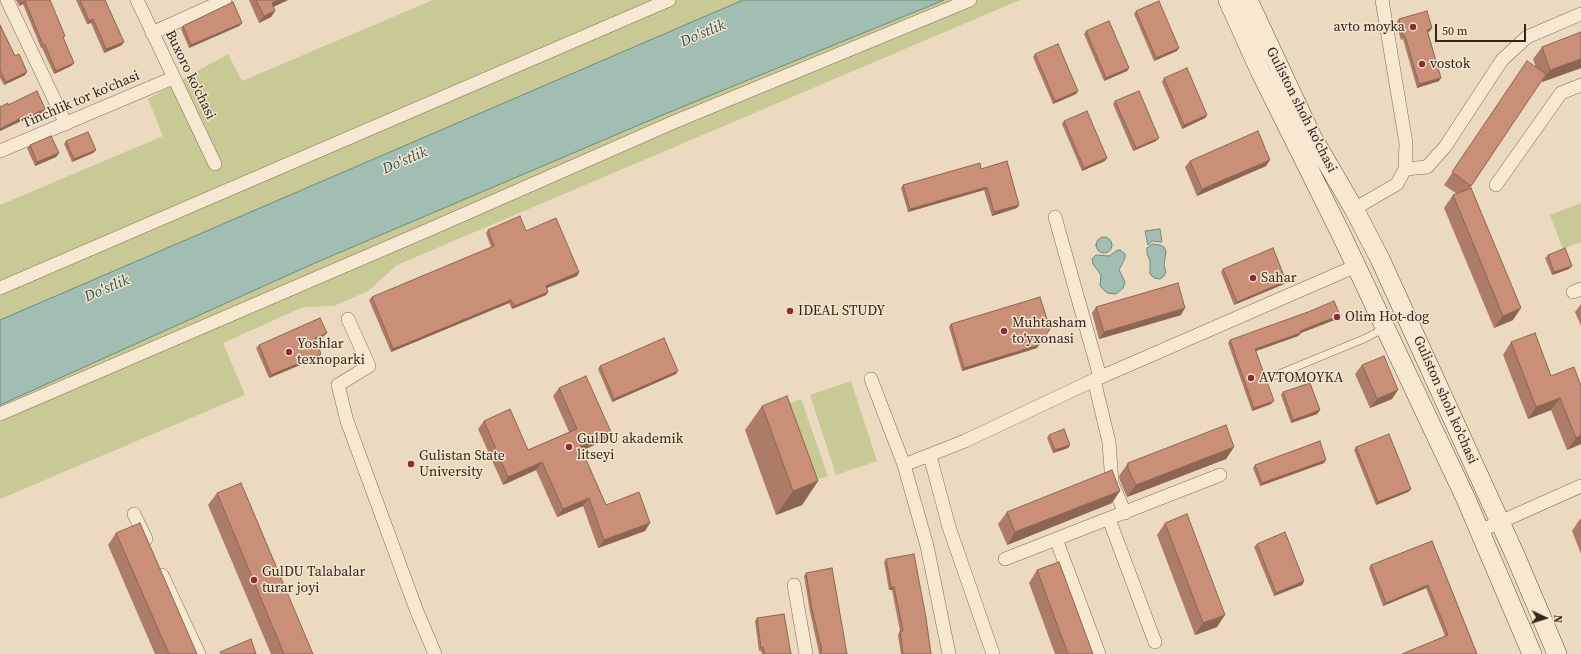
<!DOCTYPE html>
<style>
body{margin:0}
#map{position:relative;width:1581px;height:654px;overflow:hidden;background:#ecdac0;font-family:"Source Serif 4",serif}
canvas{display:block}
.north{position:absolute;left:1525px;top:598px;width:40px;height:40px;-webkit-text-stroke:3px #f4e5cf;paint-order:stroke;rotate:94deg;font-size:11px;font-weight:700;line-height:16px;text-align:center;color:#34251c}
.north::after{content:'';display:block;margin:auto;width:14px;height:18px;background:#34251c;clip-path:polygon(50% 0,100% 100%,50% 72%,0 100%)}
.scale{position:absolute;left:1435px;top:24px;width:91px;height:18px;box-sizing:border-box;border:2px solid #34251c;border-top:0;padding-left:5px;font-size:12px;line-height:14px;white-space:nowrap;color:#34251c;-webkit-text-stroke:3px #f4e5cf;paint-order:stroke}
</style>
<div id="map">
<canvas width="1581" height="654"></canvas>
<div class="north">N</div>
<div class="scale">50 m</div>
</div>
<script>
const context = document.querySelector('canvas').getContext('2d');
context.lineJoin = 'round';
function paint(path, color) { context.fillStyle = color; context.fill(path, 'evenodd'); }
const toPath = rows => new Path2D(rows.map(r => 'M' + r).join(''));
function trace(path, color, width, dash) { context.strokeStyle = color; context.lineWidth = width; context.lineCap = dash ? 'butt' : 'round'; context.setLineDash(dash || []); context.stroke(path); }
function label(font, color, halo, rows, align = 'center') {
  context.font = font + ' "Source Serif 4",serif'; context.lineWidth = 3; context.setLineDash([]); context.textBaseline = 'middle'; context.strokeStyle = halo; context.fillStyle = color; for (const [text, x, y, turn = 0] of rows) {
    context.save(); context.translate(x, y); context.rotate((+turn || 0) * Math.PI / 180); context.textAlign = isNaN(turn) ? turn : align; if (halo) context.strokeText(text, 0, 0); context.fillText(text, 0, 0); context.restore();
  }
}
const green = toPath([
 [433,0,1020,0,397,265,368,291,334,306,303,307,223,343,245,395,0,499,0,205,163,136,148,99,228,54,242,81],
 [1581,203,1581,242,1563,249,1550,215],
 [851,381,877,461,836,475,810,395],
 [801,399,828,476,807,483,780,407]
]);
const water = toPath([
 [743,0,944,0,660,116,315,263,0,405,0,320,743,0],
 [1160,229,1162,242,1152,241,1148,245,1145,231,1160,229],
 '1096 245a8 8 0 1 1 16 0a8 8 0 1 1-16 0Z',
 [1152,244,1160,245,1164,247,1166,251,1164,265,1166,272,1164,276,1160,279,1154,278,1150,274,1150,261,1147,254,1147,248,1152,244],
 [1120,250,1125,254,1125,258,1119,270,1125,282,1123,288,1116,294,1107,293,1100,286,1101,275,1093,264,1092,259,1096,255,1109,256,1116,251,1120,250]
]);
const lane = toPath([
 [1274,376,1366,338,1385,328]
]);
const street = toPath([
 [7,0,66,124],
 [137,0,215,164],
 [152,33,225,0],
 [0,151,173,78],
 [1405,169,1427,167,1445,147,1502,60,1527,37,1581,14],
 [1496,185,1561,93,1581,85],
 [1354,209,1397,184,1405,169,1406,143,1382,0],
 [1055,217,1100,377],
 [0,288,669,0],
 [1573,292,1581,289],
 [348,319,369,366,338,385,347,421,416,609,435,654],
 [871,379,904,465],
 [0,414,435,227,674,122,970,0],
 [930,456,949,527,993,654],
 [1125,513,1112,483,1109,442,1094,380,1356,266],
 [134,514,146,539],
 [1109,519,1155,642],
 [1480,531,1581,486],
 [1056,539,1099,654],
 [1005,559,1220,475],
 [162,575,199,654],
 [794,585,806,654],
 [949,654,927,546,904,465,965,441,1094,380]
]);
const secondary = toPath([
 [1228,0,1260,71,1341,234,1466,499,1532,654],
 [1248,0,1312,137,1354,209,1380,259,1515,555,1557,654]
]);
const wall = toPath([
 [16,0,50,0,71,66,54,74,42,48,41,48,23,4,19,6],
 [76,0,105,0,122,45,104,53,91,23,87,24],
 [249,0,288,0,273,7,275,11,271,17,259,23],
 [1136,11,1177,51,1154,61,1134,14],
 [1399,19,1432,28,1430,31,1428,32,1439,81,1417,88,1403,39,1401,40,1396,23],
 [242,23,239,26,189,48,181,29,183,26],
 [0,25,15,56,25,75,4,85,0,78],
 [1086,31,1129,68,1127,71,1104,81,1084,34],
 [1581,32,1581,68,1542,82,1541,81,1470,188,1513,320,1494,328,1444,208,1453,195,1457,194,1444,185,1518,74,1536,68,1533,59,1542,47],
 [1035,54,1078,91,1076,94,1053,104,1033,57],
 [1164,78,1207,115,1205,118,1182,129,1162,82],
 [1115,101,1156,141,1133,151,1113,104],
 [0,107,45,109,43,112,22,122,21,121,0,131],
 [1064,121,1105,161,1082,171,1062,124],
 [66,141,96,150,93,153,72,162,64,144],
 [30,145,59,153,56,157,35,166,27,148],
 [1190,161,1266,166,1197,196,1185,167],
 [981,169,1017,208,992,216,984,190,908,212,901,188,903,185],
 [488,230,526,231,579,272,577,276,547,288,548,292,546,295,512,309,509,303,391,352,369,300,372,297,491,247,486,233],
 [1548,255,1569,269,1552,275,1545,258],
 [1223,269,1284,284,1234,305,1221,272],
 [1581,304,1581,326,1575,312],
 [1096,307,1181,315,1099,339,1092,313],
 [1337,319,1301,333,1298,336,1256,351,1271,404,1252,411,1228,343,1230,340],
 [951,324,1037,348,962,371,949,327],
 [324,336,316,340,321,354,319,357,269,378,256,348,259,345],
 [1511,342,1551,376,1581,444,1567,450,1551,410,1528,419,1503,355],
 [1362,365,1392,399,1370,408,1355,374],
 [600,366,676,374,612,402,598,369],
 [559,388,605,440,582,451,606,505,645,531,598,548,583,506,557,517,536,470,503,485,478,429,484,421,528,450,569,432,553,396],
 [1283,392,1320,410,1317,414,1291,423,1281,395],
 [762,406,818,481,802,505,776,515,745,430],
 [1049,435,1068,448,1053,453,1047,438],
 [1234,447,1226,459,1127,497,1120,481,1119,476,1128,463],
 [1356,447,1411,489,1408,492,1376,505,1354,450],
 [1324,463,1260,486,1253,468,1255,465],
 [217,493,313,654,271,654,208,505],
 [1112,503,1007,545,998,524,1007,512],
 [1580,519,1581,519,1581,554,1572,531],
 [1165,523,1217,627,1195,635,1157,535],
 [116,533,197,654,155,654,108,545],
 [1432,541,1477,654,1445,636,1426,588,1383,606,1369,568,1371,565],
 [1257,544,1304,581,1302,585,1274,596,1254,547],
 [886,559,931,654,901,654,898,635,900,631,892,590,889,590,884,562],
 [1037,570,1093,654,1055,654,1029,583],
 [806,573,847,654,819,654,819,653,810,612,804,576],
 [757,618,791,654,762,654,761,651,759,651,755,621]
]);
const shadedWall = toPath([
 [279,0,288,0,267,10,272,3],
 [25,1,23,4,19,6,21,3],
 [275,11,271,17,259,23,264,16],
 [93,19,91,23,87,24,89,21],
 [242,23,239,26,189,48,191,45],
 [1432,28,1430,31,1425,33,1427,30],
 [124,42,122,45,104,53,106,49],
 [1179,48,1177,51,1154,61,1156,58],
 [1581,59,1581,68,1542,82,1550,70],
 [74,63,71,66,54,74,56,71],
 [1129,68,1127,71,1104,81,1106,78],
 [27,72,25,75,4,85,6,82],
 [1441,78,1439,81,1417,88,1419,84],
 [1078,91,1076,94,1053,104,1055,101],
 [45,109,43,112,22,122,24,119],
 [1207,115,1205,118,1182,129,1184,125],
 [23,117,21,121,0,131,0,129],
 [1159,138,1156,141,1133,151,1136,148],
 [96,150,93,153,72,162,74,159],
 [59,153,56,157,35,166,37,162],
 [1107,158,1105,161,1082,171,1084,168],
 [1270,160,1266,166,1197,196,1202,189],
 [987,187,984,190,908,212,910,209],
 [1019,205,1017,208,992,216,994,212],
 [1572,266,1569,269,1552,275,1554,272],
 [579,272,577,276,544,289,546,286],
 [1286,281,1284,284,1234,305,1237,302],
 [548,292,546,295,512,309,514,306],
 [511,300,509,303,391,352,393,349],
 [1185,308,1181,315,1099,339,1104,332],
 [1521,308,1513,320,1494,328,1503,316],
 [1340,315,1337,319,1298,334,1300,331],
 [327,333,324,336,313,342,315,338],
 [1301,333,1298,336,1253,352,1255,349],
 [1039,345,1037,348,962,371,964,368],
 [321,354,319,357,269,378,271,375],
 [678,371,676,374,612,402,614,399],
 [1398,390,1392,399,1370,408,1377,399],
 [1560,398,1551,410,1528,419,1536,407],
 [1274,401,1271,404,1252,411,1254,408],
 [1320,410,1317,414,1291,423,1293,420],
 [611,432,605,440,574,454,580,446],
 [1581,435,1581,444,1567,450,1576,438],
 [1070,445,1068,448,1053,453,1055,450],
 [1234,447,1226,459,1127,497,1136,485],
 [1326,460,1324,463,1260,486,1262,483],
 [542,462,536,470,503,485,508,477],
 [818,481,802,505,776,515,793,491],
 [1411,489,1408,492,1376,505,1378,502],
 [1120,491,1112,503,1007,545,1015,532],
 [589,498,583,506,557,517,563,509],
 [650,523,645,531,598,548,604,540],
 [1304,581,1302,585,1274,596,1276,593],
 [1428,585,1426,588,1383,606,1386,603],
 [891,587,894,587,892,590,889,590],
 [1225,615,1217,627,1195,635,1203,623]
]);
const building = toPath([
 [20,0,50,0,65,36,63,37,74,63,56,71,45,45,43,45,25,1,21,3,20,0],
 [80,0,105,0,124,42,106,49,93,19,89,21,80,0],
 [256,0,279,0,272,3,275,11,264,16,256,0],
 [1159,1,1179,48,1156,58,1136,11,1159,1],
 [233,2,242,23,191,45,183,26,233,2],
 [1427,11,1432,28,1427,30,1441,78,1419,84,1405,36,1403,36,1399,19,1427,11],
 [1109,21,1129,68,1106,78,1086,31,1109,21],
 [0,25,15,56,19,54,27,72,6,82,0,70,0,25],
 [1581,32,1581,59,1550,70,1542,47,1581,32],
 [1058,44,1078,91,1055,101,1035,54,1058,44],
 [1527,61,1546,74,1471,186,1452,172,1527,61],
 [1187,68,1207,115,1184,125,1164,78,1187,68],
 [37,91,45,109,24,119,23,117,0,129,0,107,8,103,8,105,37,91],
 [1139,91,1159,138,1136,148,1115,101,1139,91],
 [1087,111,1107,158,1084,168,1064,121,1087,111],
 [1258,131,1270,160,1202,189,1190,161,1258,131],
 [88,132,96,150,74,159,66,141,88,132],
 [51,136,59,153,37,162,30,145,51,136],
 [1007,161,1019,205,994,212,987,187,910,209,903,185,980,163,981,169,1007,161],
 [1471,188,1521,308,1503,316,1453,195,1471,188],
 [520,216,526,231,556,218,579,272,546,286,548,292,514,306,511,300,393,349,372,297,494,246,488,230,520,216],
 [1273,248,1286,281,1237,302,1223,269,1273,248],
 [1565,248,1572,266,1554,272,1548,255,1565,248],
 [1178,283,1185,308,1104,332,1096,307,1178,283],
 [1040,297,1050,329,1039,345,964,368,951,324,1040,297],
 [1334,301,1340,315,1300,331,1301,333,1255,349,1274,401,1254,408,1230,340,1308,312,1334,301],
 [320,318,327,333,315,338,321,354,271,375,259,345,320,318],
 [1535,333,1551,376,1574,367,1581,386,1581,435,1576,438,1560,398,1536,407,1511,342,1535,333],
 [664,338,678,371,614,399,600,366,664,338],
 [1384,356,1398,390,1377,399,1362,365,1384,356],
 [586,376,611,432,580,446,606,505,639,492,650,523,604,540,589,498,563,509,542,462,508,477,484,421,510,409,528,450,577,429,559,388,586,376],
 [1310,383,1320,410,1293,420,1283,392,1310,383],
 [787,396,818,481,793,491,762,406,787,396],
 [1226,425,1234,447,1136,485,1128,469,1128,463,1226,425],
 [1064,429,1070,445,1055,450,1049,435,1064,429],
 [1389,434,1411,489,1378,502,1356,447,1389,434],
 [1320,441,1326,460,1262,483,1255,465,1320,441],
 [1112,470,1120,491,1015,532,1007,512,1112,470],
 [241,483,313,654,284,654,217,493,241,483],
 [1187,514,1225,615,1203,623,1165,523,1187,514],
 [140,523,197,654,169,654,116,533,140,523],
 [1285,532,1304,581,1276,593,1257,544,1285,532],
 [1432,541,1477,654,1402,654,1448,635,1428,585,1386,603,1371,565,1432,541],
 [914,554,926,618,931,654,903,654,900,631,903,631,894,587,891,587,886,559,914,554],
 [1059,562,1093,654,1068,654,1037,570,1059,562],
 [832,568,847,654,821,654,820,652,822,651,812,609,806,573,832,568],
 [784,614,791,654,765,654,763,647,761,648,757,618,784,614],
 [251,639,256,654,221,654,220,652,251,639]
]);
const markers = [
 [1413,27,4,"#902b36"],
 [1422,64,4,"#902b36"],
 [1253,278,4,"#902b36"],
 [790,311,4,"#902b36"],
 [1337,317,4,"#902b36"],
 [1004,331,4,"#902b36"],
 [289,352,4,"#902b36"],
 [1251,378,4,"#902b36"],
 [569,447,4,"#902b36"],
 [411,464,4,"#902b36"],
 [254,580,4,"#902b36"]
];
const poiNames = [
 ["avto moyka",1405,27,"right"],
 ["vostok",1430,64],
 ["Sahar",1261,278],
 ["IDEAL STUDY",798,311],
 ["Olim Hot-dog",1345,317],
 ["Muhtasham",1012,323],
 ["to'yxonasi",1012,339],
 ["Yoshlar",297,344],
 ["texnoparki",297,360],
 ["AVTOMOYKA",1259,378],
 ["GulDU akademik",577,439],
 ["litseyi",577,455],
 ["Gulistan State",419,456],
 ["University",419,472],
 ["GulDU Talabalar",262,572],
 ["turar joyi",262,588]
];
const streetNames = [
 ["Buxoro ko'chasi",190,75,64],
 ["Tinchlik tor ko'chasi",81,100,-23],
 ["Guliston shoh ko'chasi",1301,110,63],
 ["Guliston shoh ko'chasi",1445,400,66]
];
const waterNames = [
 ["Do'stlik",703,34,-23],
 ["Do'stlik",405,161,-23],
 ["Do'stlik",107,289,-23]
];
paint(green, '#c8c994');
paint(water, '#a2beb3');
trace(water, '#6a8b80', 1);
trace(lane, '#846b58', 8);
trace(street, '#846b58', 14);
trace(secondary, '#654d3c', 20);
trace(lane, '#f7e8d2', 7);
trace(street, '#f7e8d2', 13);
trace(secondary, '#f7e8d2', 19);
paint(wall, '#ad7c66');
paint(shadedWall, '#8d6553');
paint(building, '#c99077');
trace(building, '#8d6553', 1);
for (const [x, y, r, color] of markers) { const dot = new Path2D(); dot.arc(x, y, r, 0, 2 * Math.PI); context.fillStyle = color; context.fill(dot); trace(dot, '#f4e5cf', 1.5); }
label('14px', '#34251c', '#f4e5cf', poiNames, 'left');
label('14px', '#34251c', '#f4e5cf', streetNames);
label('italic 15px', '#2c534d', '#f4e5cf', waterNames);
</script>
